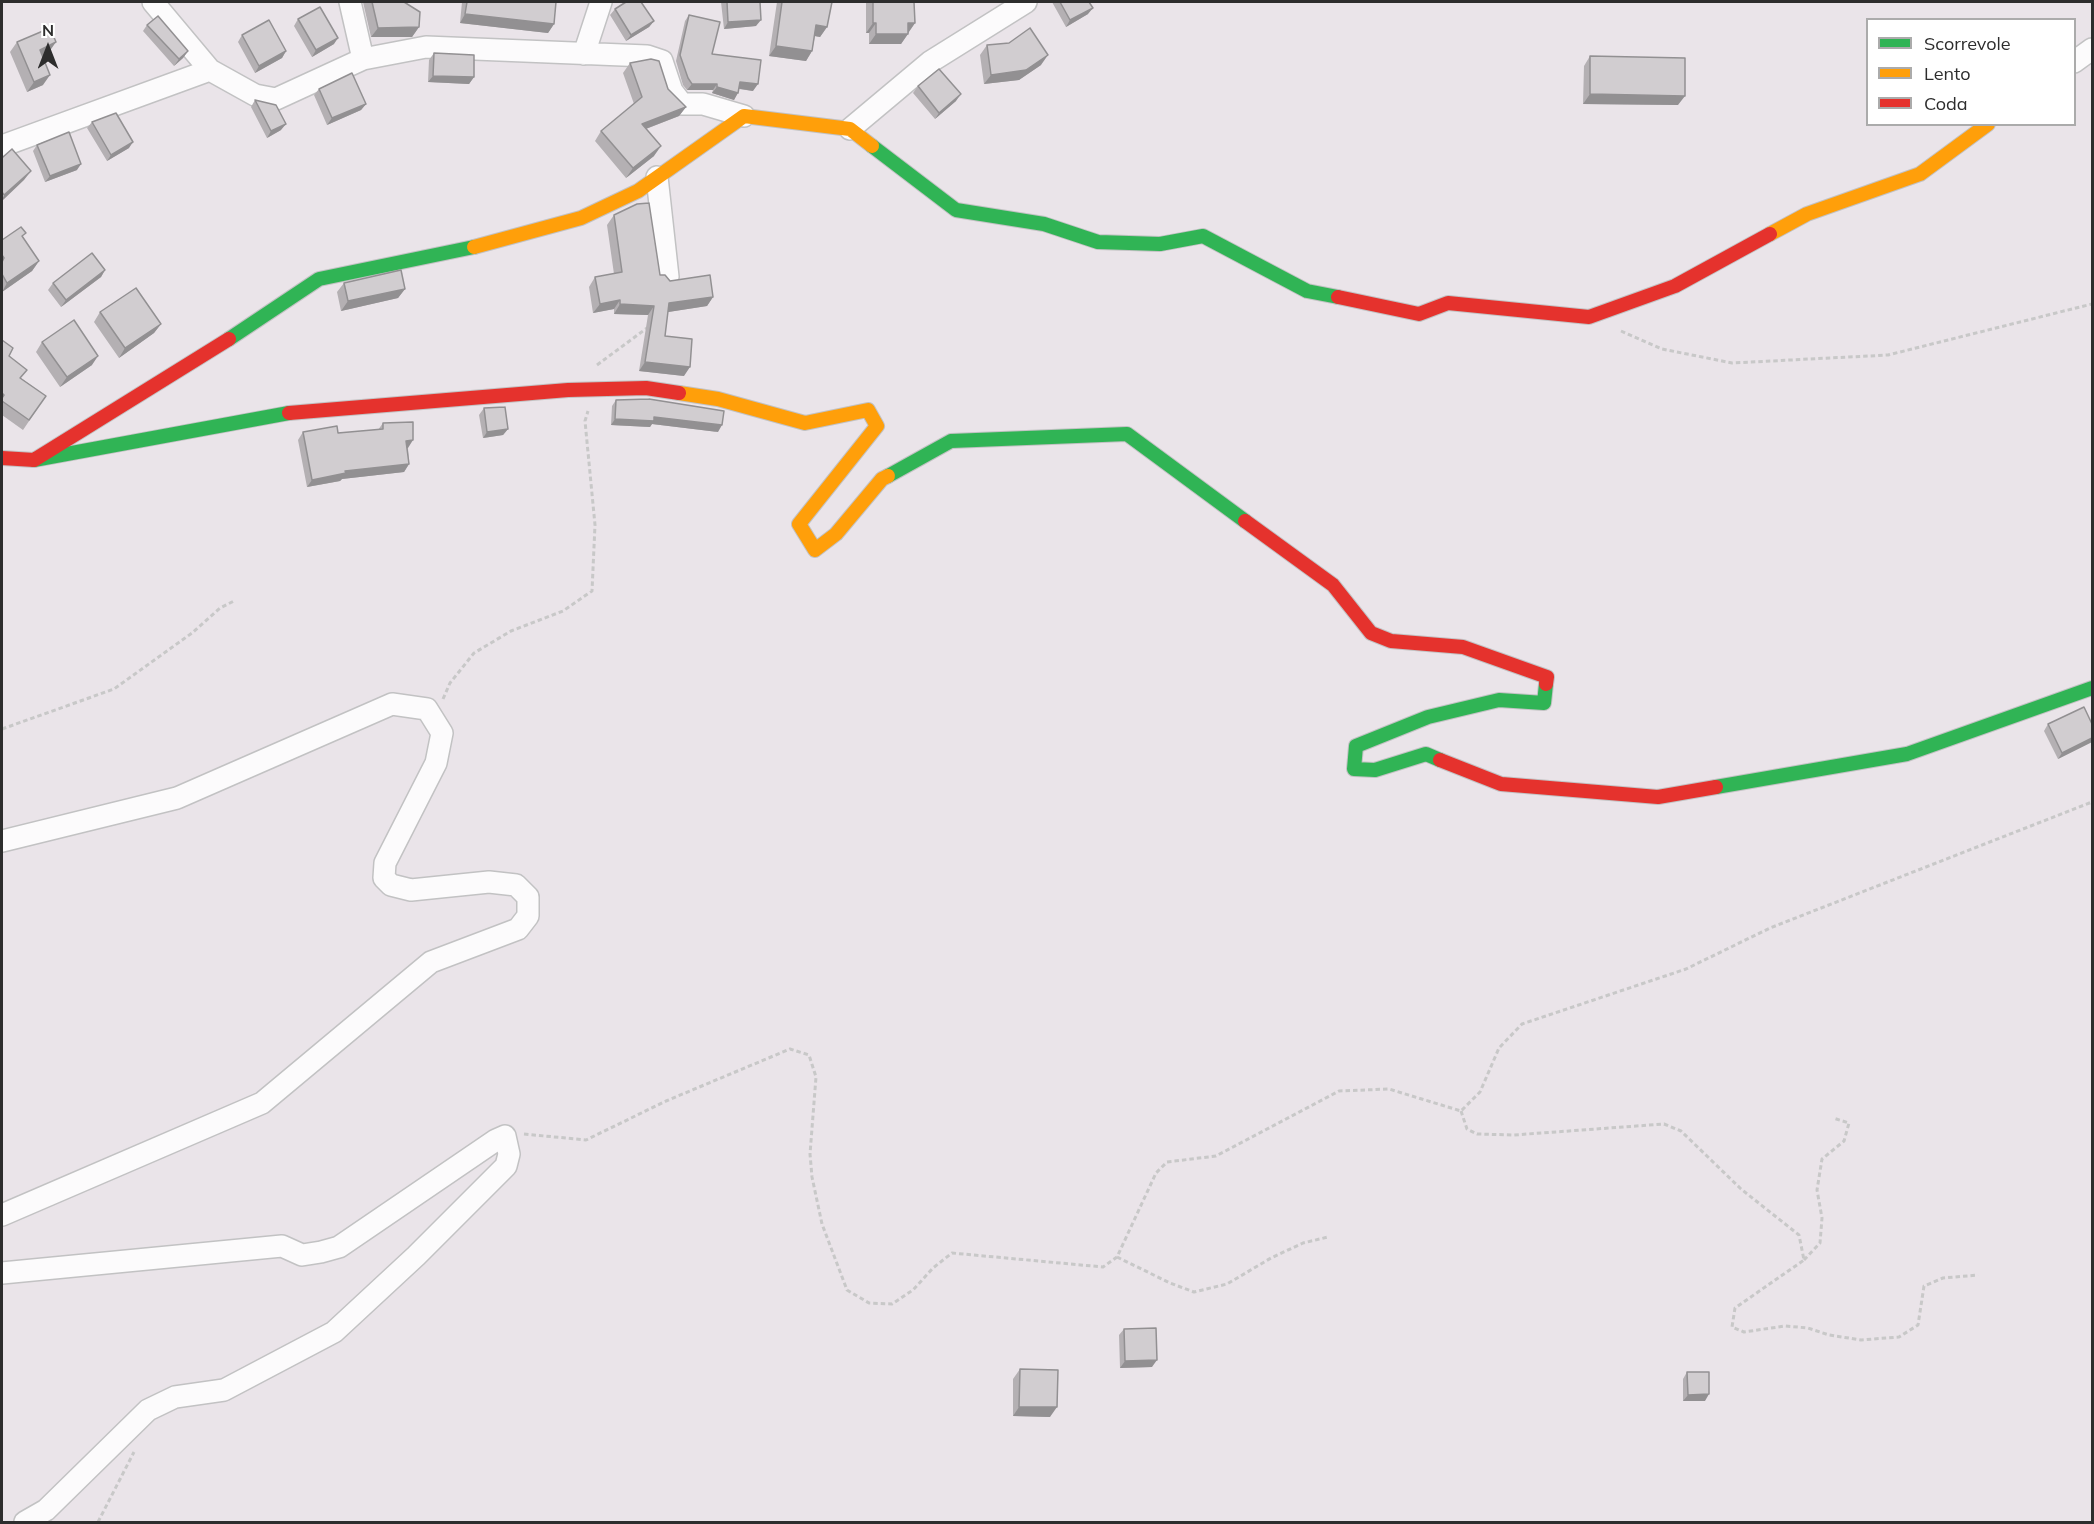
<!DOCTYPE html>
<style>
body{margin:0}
#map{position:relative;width:2094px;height:1524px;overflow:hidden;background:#eae4e9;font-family:Mulish,sans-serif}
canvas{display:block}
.frame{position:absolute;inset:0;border:3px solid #2d2d2d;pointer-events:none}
.legend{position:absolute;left:1866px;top:18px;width:210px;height:108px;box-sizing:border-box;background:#fff;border:2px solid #ababab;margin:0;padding:8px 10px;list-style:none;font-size:18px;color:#2d2d2d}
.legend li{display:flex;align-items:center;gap:12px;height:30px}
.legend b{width:30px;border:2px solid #ababab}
.north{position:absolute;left:18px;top:18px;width:60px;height:60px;-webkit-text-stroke:4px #fff;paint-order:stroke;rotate:0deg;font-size:16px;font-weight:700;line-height:24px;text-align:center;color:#2d2d2d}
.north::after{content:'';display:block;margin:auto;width:21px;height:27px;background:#2d2d2d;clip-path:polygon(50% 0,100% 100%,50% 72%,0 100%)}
</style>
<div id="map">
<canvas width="2094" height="1524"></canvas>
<div class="frame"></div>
<ul class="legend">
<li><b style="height:8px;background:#30b455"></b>Scorrevole</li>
<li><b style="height:8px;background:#ff9f0a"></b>Lento</li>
<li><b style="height:8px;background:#e5322d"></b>Coda</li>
</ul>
<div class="north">N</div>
</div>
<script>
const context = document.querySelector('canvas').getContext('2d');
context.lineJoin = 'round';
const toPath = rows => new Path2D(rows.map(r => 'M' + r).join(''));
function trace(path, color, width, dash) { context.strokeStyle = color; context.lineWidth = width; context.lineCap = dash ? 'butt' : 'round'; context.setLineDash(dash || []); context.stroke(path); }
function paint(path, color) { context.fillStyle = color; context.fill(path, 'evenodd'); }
const path = toPath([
 [1621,331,1662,349,1732,363,1888,355,2092,304],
 [597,365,647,328],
 [443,699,450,683,474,653,511,631,563,611,592,591,595,525,585,421,588,411],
 [2,729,114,689,192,633,220,608,234,601],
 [1461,1111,1467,1129,1477,1134,1514,1135,1664,1124,1681,1131,1741,1189,1799,1235,1804,1260,1735,1308,1732,1327,1744,1332,1785,1326,1808,1328,1829,1335,1861,1340,1899,1337,1918,1325,1924,1286,1943,1278,1978,1275],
 [524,1134,586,1140,666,1101,790,1049,809,1055,816,1077,810,1154,812,1177,822,1224,847,1290,869,1303,892,1304,913,1290,933,1268,952,1253,1103,1267,1117,1257,1156,1173,1167,1162,1216,1156,1339,1091,1389,1089,1461,1111,1480,1092,1499,1048,1522,1024,1686,969,1770,928,2092,802],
 [1117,1257,1170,1283,1194,1292,1227,1284,1271,1258,1303,1243,1328,1237],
 [1804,1260,1820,1243,1822,1218,1817,1190,1822,1159,1844,1141,1849,1123,1833,1118],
 [98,1522,134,1452]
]);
const street = toPath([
 [153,2,210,70,255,95,276,99,363,59,426,47,647,56,662,61,672,91,682,104,703,104,744,116],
 [350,2,363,59],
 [584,54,601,2],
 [2074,62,2092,49],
 [850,129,930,62,1026,2],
 [2,146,210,70],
 [657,177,668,277],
 [2,841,177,798,392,704,427,709,442,733,436,763,385,863,384,878,391,885,411,890,489,882,516,885,528,897,528,916,518,929,431,962,262,1103,2,1215],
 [2,1273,282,1246,302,1255,321,1252,339,1247,496,1140,505,1136,509,1154,506,1166,416,1256,334,1332,224,1390,175,1397,148,1410,46,1510,25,1522]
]);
const fast = toPath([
 [872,146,956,210,1044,224,1098,242,1160,244,1203,236,1307,291,1338,297],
 [229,339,319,279,474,247],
 [34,460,289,413],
 [888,476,951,441,1127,434,1245,521],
 [1440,760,1426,754,1375,770,1354,769,1356,746,1428,717,1499,700,1544,703,1546,684],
 [1716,787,1907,754,2092,688]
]);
const slow = toPath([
 [1770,234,1807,214,1920,174,1988,124],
 [474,247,581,218,638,191,744,116,850,129,872,146],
 [679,393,718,399,805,423,868,410,877,426,799,524,815,550,836,534,882,479,888,476]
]);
const jam = toPath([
 [1338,297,1419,314,1448,303,1589,317,1675,286,1770,234],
 [289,413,568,390,646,388,679,393],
 [2,458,34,460,229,339],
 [1245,521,1333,585,1371,633,1391,641,1463,647,1547,677,1546,684],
 [1440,760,1501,784,1658,797,1716,787]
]);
const wall = toPath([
 [363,2,404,2,419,27,412,37,371,37],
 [462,2,556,2,554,24,548,33,460,23],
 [721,2,760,2,756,26,724,29],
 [777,2,832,2,827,27,820,37,815,36,812,51,806,61,769,56],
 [866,2,914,2,915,23,901,44,869,44,869,33,866,33],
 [1052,2,1089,2,1088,14,1066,27],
 [615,9,654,21,649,27,626,41,610,15],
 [689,15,712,54,753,91,739,89,734,100,712,93,713,90,687,90,683,85,676,61,685,21],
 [298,19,334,44,312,57,294,26],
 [147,25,188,51,183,58,174,66,143,31],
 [242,35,286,51,282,58,255,73,238,42],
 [17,42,49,52,42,55,43,85,27,92,10,52],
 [987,45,1041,65,1019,80,984,84,980,55],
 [434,53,474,77,469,84,428,82,429,60],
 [1590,56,1678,105,1583,104,1584,66],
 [630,63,668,89,686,107,679,116,646,129,654,156,626,178,595,141,601,131,634,104,623,73],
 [918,86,956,101,935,119,913,93],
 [319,89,366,104,361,110,327,125,314,95],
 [255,100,281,130,267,138,251,107],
 [92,122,129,148,107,161,87,128],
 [37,145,77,170,45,182,33,151],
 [614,215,660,275,670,281,713,297,707,306,668,312,665,336,684,376,639,371,648,315,614,314,614,309,593,313,589,287,595,277,614,274,607,225],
 [23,237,39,261,32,271,2,292,2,240],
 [105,270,101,277,61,307,48,290,53,283],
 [344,283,405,289,398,298,341,311,337,292],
 [100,312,161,324,154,333,119,358,94,322],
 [2,340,21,378,46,396,23,430,2,415],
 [42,342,92,365,60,387,36,352],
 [616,400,718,432,652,424,650,427,611,425,612,406],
 [484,408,508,429,503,435,483,438,479,415],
 [383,423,408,448,409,464,404,472,342,479,340,481,307,487,298,440,303,432,338,433,378,430],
 [2048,724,2092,724,2092,742,2058,759,2044,731],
 [1124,1329,1152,1367,1120,1368,1119,1335],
 [1020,1369,1050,1417,1013,1416,1013,1379],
 [1687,1372,1705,1401,1683,1401,1683,1379]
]);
const shadedWall = toPath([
 [1093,8,1088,14,1066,27,1070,20],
 [465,14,554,24,548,33,460,23],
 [761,20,756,26,724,29,728,22],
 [654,21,649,27,626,41,631,35],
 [873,23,876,23,869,33,866,33],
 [908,23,915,23,908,33],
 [816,25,827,27,820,37,809,35],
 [419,27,412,37,371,37,378,28],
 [876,34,908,34,901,44,869,44],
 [338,38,334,44,312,57,316,50],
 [56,42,49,52,33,60,40,50],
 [776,46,812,51,806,61,769,56],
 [188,51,183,58,174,66,179,59],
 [286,51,282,58,255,73,259,66],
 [1048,55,1041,65,1019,80,984,84,991,75],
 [50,75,43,85,27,92,34,82],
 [433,76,474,77,469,84,428,82],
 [740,82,758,84,753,91,735,88],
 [692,84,717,84,713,90,687,90],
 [717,87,738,93,734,100,712,93],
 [961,94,956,101,935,119,939,113],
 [1590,94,1685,96,1678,105,1583,104],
 [366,104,361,110,327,125,332,118],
 [686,107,679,116,635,133,642,124],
 [286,124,281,130,267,138,271,131],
 [133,142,129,148,107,161,111,155],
 [661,146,654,156,626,178,633,168],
 [81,164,77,170,45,182,50,176],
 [31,171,24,180,2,201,2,199,4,195],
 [39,261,32,271,2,292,7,283],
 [105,270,101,277,61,307,66,300],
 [405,289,398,298,341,311,348,301],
 [713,297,707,306,662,313,669,303],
 [620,300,614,309,593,313,600,304],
 [620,304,654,306,648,315,614,314],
 [161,324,154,333,119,358,125,348],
 [98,356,92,365,60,387,67,377],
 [645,362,690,367,684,376,639,371],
 [654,417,722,425,718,432,652,424,650,427,611,425,615,419],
 [508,429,503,435,483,438,487,432],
 [413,440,408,448,401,448,406,441],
 [409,464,404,472,342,479,340,481,307,487,312,480,345,471],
 [2092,738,2092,742,2058,759,2062,753],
 [1157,1360,1152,1367,1120,1368,1125,1361],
 [1709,1394,1705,1401,1683,1401,1688,1395],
 [1019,1407,1057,1407,1050,1417,1013,1416]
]);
const building = toPath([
 [372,2,404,2,420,12,419,27,378,28,372,2],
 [467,2,556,2,554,24,465,14,467,2],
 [626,2,641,2,654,21,631,35,615,9,626,2],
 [727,2,760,2,761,20,728,22,727,2],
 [782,2,832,2,827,27,816,25,812,51,776,46,782,2],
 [873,2,914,2,915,23,908,23,908,34,876,34,876,23,873,23,873,2],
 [1060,2,1089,2,1093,8,1070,20,1060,2],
 [320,7,338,38,316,50,298,19,320,7],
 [689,15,720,22,712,54,761,60,758,84,740,82,738,93,717,87,717,84,692,84,688,78,680,55,689,15],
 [158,16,188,51,179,59,147,25,158,16],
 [269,20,286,51,259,66,242,35,269,20],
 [50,28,56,42,40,50,50,75,34,82,17,42,50,28],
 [1030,28,1048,55,1026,70,991,75,987,45,1009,43,1030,28],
 [434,53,474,55,474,77,433,76,434,53],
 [1590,56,1685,58,1685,96,1590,94,1590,56],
 [651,59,659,61,668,89,686,107,642,124,661,146,633,168,601,131,642,97,630,63,651,59],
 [939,69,961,94,939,113,918,86,939,69],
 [352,73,366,104,332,118,319,89,352,73],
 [255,100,276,105,286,124,271,131,255,100],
 [116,113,133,142,111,155,92,122,116,113],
 [69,132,81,164,50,176,37,145,69,132],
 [12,149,31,171,4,195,2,192,2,155,3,157,12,149],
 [649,203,660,275,665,275,670,281,710,275,713,297,669,303,665,336,692,339,690,367,645,362,654,306,620,304,620,300,600,304,595,277,622,272,614,215,637,204,649,203],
 [21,227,26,233,22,236,39,261,7,283,2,274,2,262,4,258,2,255,2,240,21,227],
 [92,253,105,270,66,300,53,283,92,253],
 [401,270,405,289,348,301,344,283,401,270],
 [136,288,161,324,125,348,100,312,136,288],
 [74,320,98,356,67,377,42,342,74,320],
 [2,340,13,348,9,356,27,370,20,378,46,396,29,420,2,401,2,398,4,395,2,393,2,340],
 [649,399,724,411,722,425,654,417,654,421,615,419,616,400,649,399],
 [505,407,508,429,487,432,484,408,505,407],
 [413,422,413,440,406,441,409,464,345,471,346,473,312,480,303,432,337,426,338,433,383,429,383,423,413,422],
 [2084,707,2092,724,2092,738,2062,753,2048,724,2084,707],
 [1156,1328,1157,1360,1125,1361,1124,1329,1156,1328],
 [1020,1369,1058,1370,1057,1407,1019,1407,1020,1369],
 [1687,1372,1709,1372,1709,1394,1688,1395,1687,1372]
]);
trace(street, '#c2c2c3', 24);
trace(fast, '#c2c2c3', 16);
trace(slow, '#c2c2c3', 16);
trace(jam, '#c2c2c3', 16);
trace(path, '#c8c8c8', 3, [4.5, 3]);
trace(street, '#fcfbfc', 21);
trace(fast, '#30b455', 14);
trace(slow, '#ff9f0a', 14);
trace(jam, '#e5322d', 14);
paint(wall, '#b4b0b3');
paint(shadedWall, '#929092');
paint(building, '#d1cdd0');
trace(building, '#929092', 1.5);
</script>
